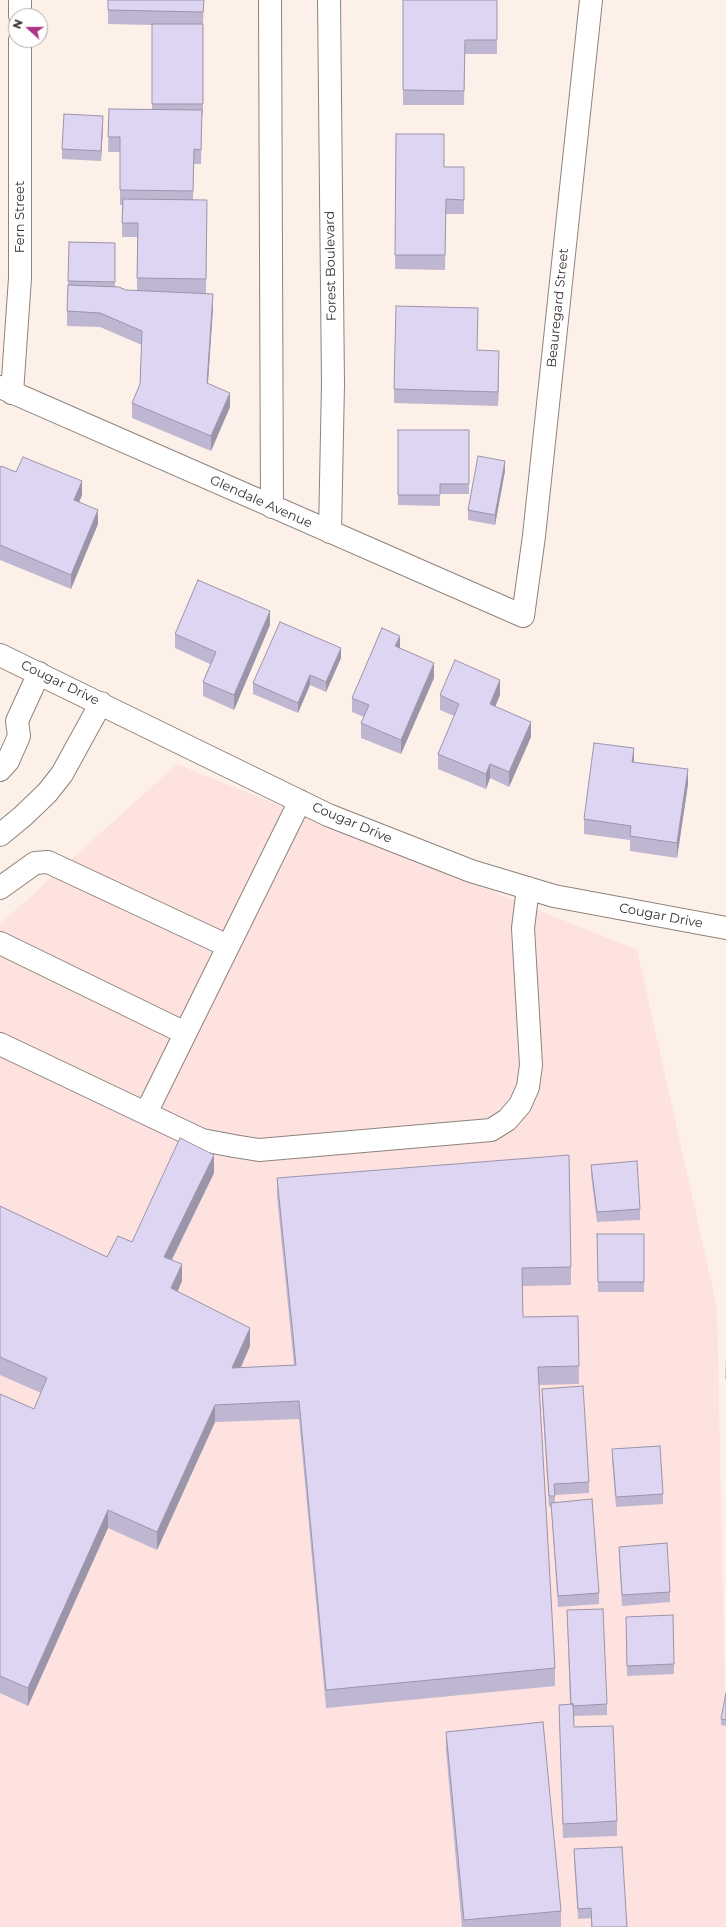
<!DOCTYPE html>
<style>
body{margin:0}
#map{position:relative;width:726px;height:1927px;overflow:hidden;background:#fdf0e8;font-family:Montserrat,sans-serif}
canvas{display:block}
.north{position:absolute;left:8px;top:8px;width:40px;height:40px;box-sizing:border-box;background:#fff;border:1px solid #aeacab;border-radius:50%;rotate:291deg;font-size:11px;font-weight:700;line-height:16px;text-align:center;color:#35302d}
.north::after{content:'';display:block;margin:auto;width:14px;height:18px;background:#ad3285;clip-path:polygon(50% 0,100% 100%,50% 72%,0 100%)}
</style>
<div id="map">
<canvas width="726" height="1927"></canvas>
<div class="north">N</div>
</div>
<script>
const context = document.querySelector('canvas').getContext('2d');
context.lineJoin = 'round';
function paint(path, color) { context.fillStyle = color; context.fill(path, 'evenodd'); }
const toPath = rows => new Path2D(rows.map(r => 'M' + r).join(''));
function trace(path, color, width, dash) { context.strokeStyle = color; context.lineWidth = width; context.lineCap = dash ? 'butt' : 'round'; context.setLineDash(dash || []); context.stroke(path); }
function label(font, color, halo, rows, align = 'center') {
  context.font = font + ' Montserrat,sans-serif'; context.lineWidth = 3; context.setLineDash([]); context.textBaseline = 'middle'; context.strokeStyle = halo; context.fillStyle = color; for (const [text, x, y, turn = 0] of rows) {
    context.save(); context.translate(x, y); context.rotate((+turn || 0) * Math.PI / 180); context.textAlign = isNaN(turn) ? turn : align; if (halo) context.strokeText(text, 0, 0); context.fillText(text, 0, 0); context.restore();
  }
}
const education = toPath([
 [177,764,637,950,717,1307,726,1738,726,1927,0,1927,0,924]
]);
const minor = toPath([
 [20,0,20,16],
 [270,0,272,507],
 [329,0,333,384,330,532],
 [0,387,523,616,534,536,591,0],
 [12,393,20,278,20,40],
 [0,655,328,815,471,871,554,896,726,928],
 [0,770,8,761,19,736,17,721,39,673],
 [0,835,23,816,47,793,62,774,101,703],
 [0,888,35,863,48,862,228,946],
 [0,943,185,1033],
 [0,1044,202,1140,234,1146,259,1150,491,1130,507,1120,520,1105,528,1087,531,1065,523,928,528,888],
 [146,1113,300,801]
]);
const wall = toPath([
 [108,0,204,0,203,24,203,115,202,115,201,164,194,164,193,200,207,200,206,293,213,308,208,383,230,407,211,451,132,418,132,403,140,384,142,345,100,327,67,326,67,311,68,285,69,242,115,243,115,286,126,290,137,290,137,237,122,237,122,205,120,205,120,152,108,152,109,109,152,109,152,25,108,24],
 [403,0,497,0,497,54,465,54,464,105,403,105],
 [103,126,101,161,62,159,62,149],
 [396,134,444,167,464,167,464,214,446,214,445,270,395,269],
 [478,322,477,350,499,365,498,406,394,403,394,389],
 [398,430,469,430,469,494,440,494,440,506,398,505],
 [0,468,16,472,82,495,79,502,98,524,71,589,0,560],
 [505,471,495,525,468,520,468,510],
 [270,625,234,710,203,696,203,682,210,664,175,648,175,634],
 [400,648,434,678,401,754,361,738,361,723,364,717,352,712,352,698],
 [341,658,326,692,310,685,298,713,253,694,253,683],
 [440,695,500,695,495,707,531,737,509,787,490,778,486,789,438,769,438,754,454,716,440,710],
 [634,762,688,784,677,858,630,851,630,840,584,834,584,819],
 [591,1165,640,1209,640,1220,597,1222,591,1175],
 [214,1173,172,1260,182,1281,177,1292,250,1346,241,1368,294,1365,277,1196,277,1178,571,1267,571,1285,523,1286,523,1317,578,1316,579,1384,539,1385,555,1668,555,1686,326,1708,299,1419,215,1422,157,1550,108,1528,28,1706,0,1693,0,1394,34,1409,41,1393,0,1375,0,1206,107,1257,132,1242],
 [597,1234,644,1234,644,1292,598,1292],
 [726,1357,726,1379,725,1379],
 [542,1389,589,1482,589,1493,555,1495,555,1502,599,1593,599,1604,558,1607,551,1506,549,1507,542,1399],
 [612,1449,663,1494,663,1504,616,1507,612,1459],
 [619,1547,670,1592,670,1602,622,1606,619,1557],
 [567,1610,607,1704,607,1715,573,1716,574,1727,617,1821,617,1836,563,1838,559,1705,570,1704],
 [626,1617,674,1664,674,1674,627,1676],
 [726,1693,726,1726,721,1725,721,1719],
 [446,1732,561,1911,561,1927,462,1927,446,1750],
 [574,1849,627,1927,591,1927,591,1918,578,1919,574,1860]
]);
const shadedWall = toPath([
 [103,116,103,126,101,161,101,151],
 [213,294,213,308,207,397,207,383],
 [499,351,499,365,498,406,498,392],
 [230,393,230,407,211,451,211,436],
 [505,461,505,471,495,525,495,515],
 [82,481,82,495,74,515,74,500],
 [98,510,98,524,71,589,71,575],
 [270,611,270,625,234,710,234,695],
 [400,636,400,650,395,646],
 [341,648,341,658,326,692,326,682],
 [434,663,434,678,401,754,401,740],
 [310,675,310,685,298,713,298,703],
 [500,680,500,695,490,719,490,704],
 [531,722,531,737,509,787,509,772],
 [634,748,634,763,632,762],
 [490,764,490,778,486,789,486,774],
 [688,769,688,784,677,858,677,843],
 [214,1155,214,1173,164,1275,164,1257],
 [182,1264,182,1281,171,1306,171,1288],
 [250,1328,250,1346,232,1386,232,1368],
 [215,1405,215,1422,157,1550,157,1532],
 [108,1510,108,1528,28,1706,28,1688]
]);
const building = toPath([
 [108,0,204,0,203,12,108,10,108,0],
 [403,0,497,0,497,40,465,40,464,91,403,90,403,0],
 [152,24,203,24,203,104,152,104,152,24],
 [109,109,202,110,201,150,194,149,193,191,120,190,120,137,108,137,109,109],
 [64,114,103,116,101,151,62,149,64,114],
 [396,134,444,134,444,167,464,167,464,200,446,199,445,255,395,255,396,134],
 [123,199,207,200,206,279,137,278,138,223,122,223,123,199],
 [69,242,115,243,115,282,68,281,69,242],
 [68,285,119,287,126,290,213,294,207,383,230,393,211,436,132,403,140,384,142,331,100,313,67,311,68,285],
 [396,306,478,308,477,350,499,351,498,392,394,389,396,306],
 [398,430,469,430,469,484,440,484,440,495,398,495,398,430],
 [478,456,505,461,495,515,468,510,478,456],
 [23,457,82,481,74,500,98,510,71,575,0,545,0,468,1,466,16,472,23,457],
 [198,580,270,611,234,695,203,682,216,652,175,634,198,580],
 [280,622,341,648,326,682,310,675,298,703,253,683,280,622],
 [382,628,400,636,395,646,434,663,401,740,361,723,369,705,352,698,382,628],
 [455,660,500,680,490,704,531,722,509,772,490,764,486,774,438,754,459,704,440,695,455,660],
 [594,743,634,748,632,762,688,769,677,843,630,836,631,826,584,819,594,743],
 [180,1138,214,1155,164,1257,182,1264,171,1288,250,1328,232,1368,296,1365,277,1178,569,1155,571,1267,522,1268,523,1317,578,1316,579,1366,538,1367,555,1668,326,1690,299,1401,215,1405,157,1532,108,1510,28,1688,0,1676,0,1394,34,1409,47,1378,0,1357,0,1206,107,1257,118,1236,132,1242,180,1138],
 [637,1161,640,1209,597,1212,591,1165,637,1161],
 [597,1234,644,1234,644,1282,598,1282,597,1234],
 [583,1386,589,1482,554,1484,555,1496,549,1496,542,1389,583,1386],
 [660,1446,663,1494,616,1497,612,1449,660,1446],
 [592,1499,599,1593,558,1596,551,1503,592,1499],
 [667,1543,670,1592,622,1595,619,1547,667,1543],
 [603,1609,607,1704,573,1706,573,1704,571,1704,567,1610,603,1609],
 [673,1615,674,1664,627,1666,626,1617,673,1615],
 [726,1693,726,1720,721,1719,726,1693],
 [573,1704,574,1727,613,1726,617,1821,563,1824,559,1705,573,1704],
 [543,1722,561,1911,464,1920,446,1732,543,1722],
 [622,1847,627,1927,592,1927,591,1908,578,1909,574,1849,622,1847]
]);
const streetNames = [
 ["Fern Street",20,217,-90],
 ["Forest Boulevard",331,266,-91],
 ["Beauregard Street",558,308,-84],
 ["Glendale Avenue",261,502,24],
 ["Cougar Drive",60,683,26],
 ["Cougar Drive",352,823,23],
 ["Cougar Drive",661,916,11]
];
paint(education, '#fde2df');
trace(minor, '#8e837b', 24);
trace(minor, '#fff', 22);
paint(wall, '#bfb7d1');
paint(shadedWall, '#9b95aa');
paint(building, '#ded5f3');
trace(building, '#9b95aa', 1);
label('13px', '#35302d', '#fff', streetNames);
</script>
